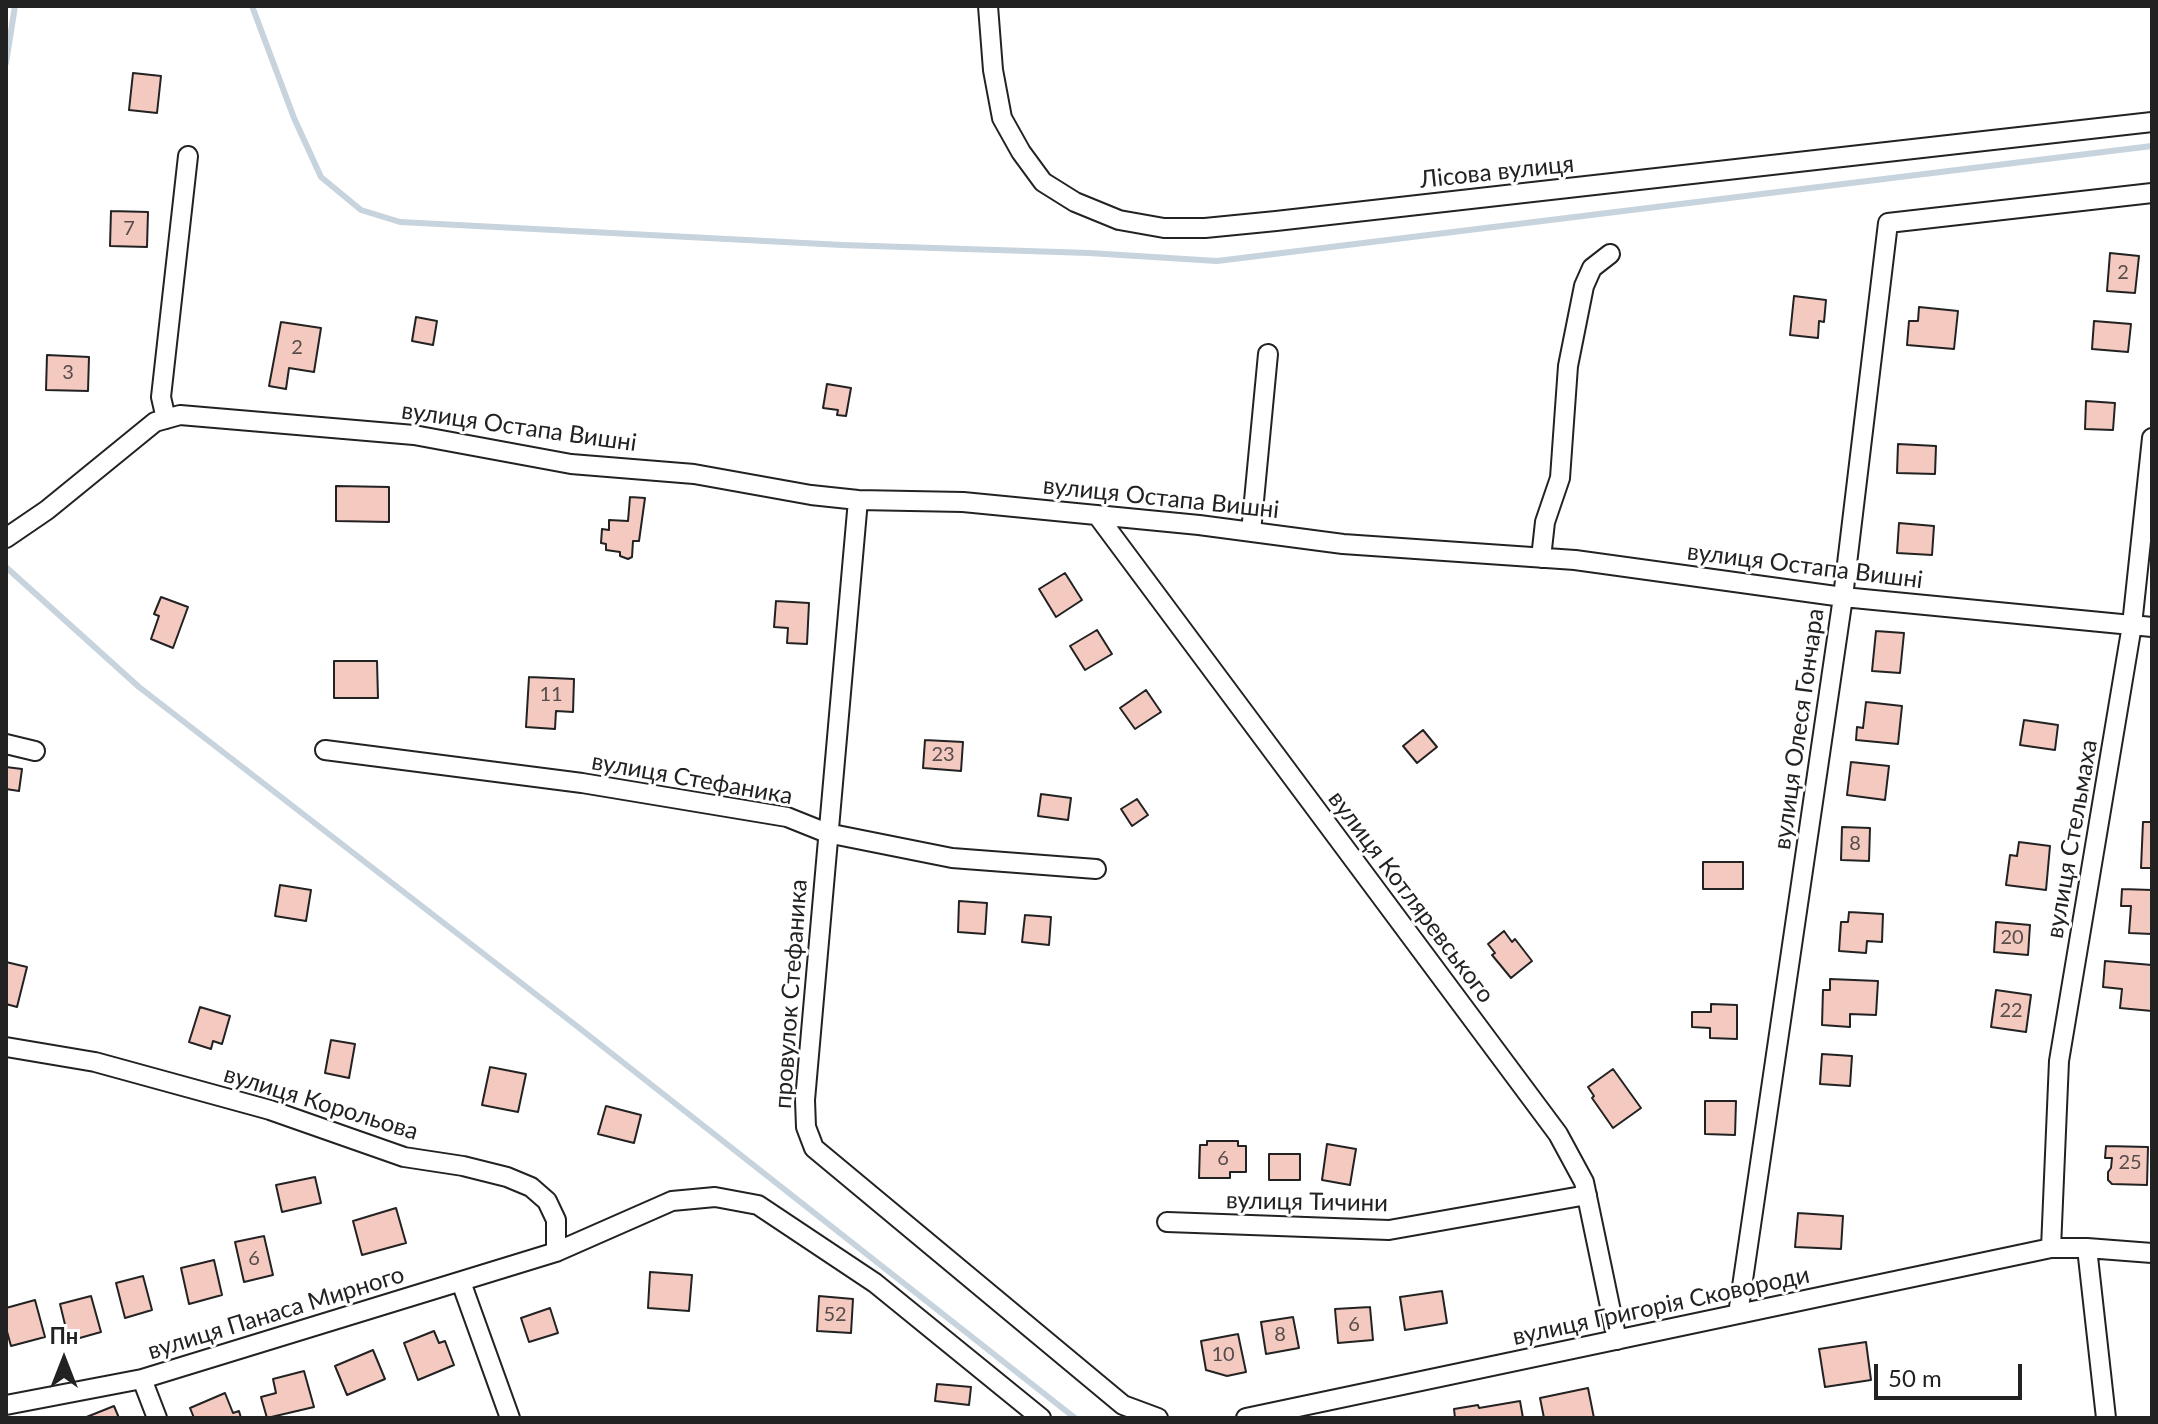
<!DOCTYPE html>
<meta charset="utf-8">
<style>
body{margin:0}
#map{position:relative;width:2158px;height:1424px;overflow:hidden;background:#fff;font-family:Lato,sans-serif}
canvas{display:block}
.frame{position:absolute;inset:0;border:8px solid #222;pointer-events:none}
.north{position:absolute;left:24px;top:1320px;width:80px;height:80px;-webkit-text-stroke:6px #fff;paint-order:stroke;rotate:0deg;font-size:22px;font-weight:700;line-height:32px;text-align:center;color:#222}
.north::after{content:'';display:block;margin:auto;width:28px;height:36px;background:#222;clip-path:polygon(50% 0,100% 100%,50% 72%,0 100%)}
.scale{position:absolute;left:1874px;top:1364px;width:148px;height:36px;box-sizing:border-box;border:4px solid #222;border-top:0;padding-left:10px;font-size:24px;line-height:28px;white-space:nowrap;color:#222;-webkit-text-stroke:6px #fff;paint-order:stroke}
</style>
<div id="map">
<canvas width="2158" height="1424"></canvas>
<div class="frame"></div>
<div class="north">Пн</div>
<div class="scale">50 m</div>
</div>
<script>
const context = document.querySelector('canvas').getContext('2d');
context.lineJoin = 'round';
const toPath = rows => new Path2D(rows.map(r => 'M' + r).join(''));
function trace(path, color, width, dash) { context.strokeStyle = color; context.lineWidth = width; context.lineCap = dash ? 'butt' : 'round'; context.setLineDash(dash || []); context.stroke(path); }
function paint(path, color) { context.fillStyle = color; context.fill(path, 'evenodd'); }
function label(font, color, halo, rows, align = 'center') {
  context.font = font + ' Lato,sans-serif'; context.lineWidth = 6; context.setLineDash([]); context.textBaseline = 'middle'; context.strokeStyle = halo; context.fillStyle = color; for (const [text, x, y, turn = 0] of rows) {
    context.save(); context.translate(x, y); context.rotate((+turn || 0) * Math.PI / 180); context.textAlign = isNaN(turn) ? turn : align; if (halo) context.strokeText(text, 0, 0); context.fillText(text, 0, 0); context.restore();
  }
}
const stream = toPath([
 [252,6,294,118,321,177,361,210,400,222,842,245,1089,253,1217,261,2152,146],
 [6,63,15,6],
 [7,568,139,687,578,1027,1075,1418]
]);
const building = toPath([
 [133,73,161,76,157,113,129,110,133,73],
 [111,211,148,212,147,247,110,246,111,211],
 [2110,253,2139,256,2135,293,2107,291,2110,253],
 [1794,296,1826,300,1824,322,1819,321,1818,338,1790,335,1794,296],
 [1919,307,1958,311,1954,349,1907,345,1909,321,1918,321,1919,307],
 [416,317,437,321,433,345,412,341,416,317],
 [2094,321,2131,324,2128,352,2092,349,2094,321],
 [281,322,321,328,314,372,289,368,286,389,269,386,281,322],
 [47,355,89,357,88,391,46,390,47,355],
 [827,384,851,388,846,416,837,415,838,410,823,408,827,384],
 [2086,401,2115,403,2113,430,2085,429,2086,401],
 [1898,444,1936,446,1935,474,1897,473,1898,444],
 [336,486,389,487,389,522,336,521,336,486],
 [630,497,645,498,639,541,633,541,632,557,628,559,620,556,620,552,606,550,606,544,601,543,602,529,609,530,609,520,628,521,630,497],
 [1899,523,1934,526,1932,555,1897,553,1899,523],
 [1065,573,1082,600,1056,617,1039,589,1065,573],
 [161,597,188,607,173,648,151,639,159,616,154,614,161,597],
 [776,601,809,603,807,644,787,643,788,628,774,627,776,601],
 [1097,630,1112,654,1085,670,1070,646,1097,630],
 [1876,631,1904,633,1900,673,1872,671,1876,631],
 [334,661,377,661,378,698,334,698,334,661],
 [529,677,574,679,573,712,556,711,555,729,526,727,529,677],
 [1146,690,1161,712,1135,729,1120,708,1146,690],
 [1866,702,1902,706,1898,744,1856,740,1857,727,1863,728,1866,702],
 [2024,720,2058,725,2055,750,2020,745,2024,720],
 [1423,730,1437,747,1417,763,1403,746,1423,730],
 [925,740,963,742,961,771,923,768,925,740],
 [1851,762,1889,766,1885,800,1847,795,1851,762],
 [6,767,22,769,19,791,6,789,6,767],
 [1041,794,1071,798,1068,820,1038,816,1041,794],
 [1137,799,1148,815,1132,826,1121,809,1137,799],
 [2143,822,2152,822,2152,868,2141,868,2143,822],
 [1842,827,1870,828,1869,861,1841,860,1842,827],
 [2019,842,2050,846,2046,890,2006,885,2010,855,2017,856,2019,842],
 [1703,862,1743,862,1743,889,1703,889,1703,862],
 [280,885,311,890,306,921,275,916,280,885],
 [2122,889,2152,890,2152,934,2129,933,2131,906,2121,906,2122,889],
 [959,901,987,903,985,934,958,932,959,901],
 [1849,912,1883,914,1882,942,1867,941,1866,953,1839,951,1841,922,1848,922,1849,912],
 [1025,915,1051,917,1049,945,1022,942,1025,915],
 [1996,922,2030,925,2028,955,1994,952,1996,922],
 [1504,931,1512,942,1515,939,1532,961,1511,978,1492,955,1495,953,1488,944,1504,931],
 [2105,961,2152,965,2152,1011,2120,1008,2122,989,2103,987,2105,961],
 [6,962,27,967,17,1007,6,1004,6,962],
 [1830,979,1878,981,1876,1015,1850,1014,1850,1027,1822,1025,1823,990,1830,990,1830,979],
 [1996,990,2031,995,2026,1032,1991,1027,1996,990],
 [1711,1004,1737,1005,1737,1039,1710,1038,1710,1028,1692,1027,1692,1012,1711,1012,1711,1004],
 [200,1007,230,1016,222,1044,213,1041,211,1049,189,1042,200,1007],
 [331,1040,355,1044,349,1078,325,1073,331,1040],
 [1822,1054,1852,1056,1850,1086,1820,1084,1822,1054],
 [490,1067,526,1074,518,1112,482,1105,490,1067],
 [1613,1069,1641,1108,1613,1128,1592,1098,1594,1096,1588,1087,1613,1069],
 [1705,1101,1736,1101,1735,1135,1705,1134,1705,1101],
 [606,1106,641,1115,634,1143,598,1134,606,1106],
 [1207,1141,1238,1141,1238,1146,1246,1146,1246,1172,1230,1172,1230,1178,1199,1178,1200,1145,1207,1145,1207,1141],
 [1327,1144,1356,1149,1350,1185,1322,1180,1327,1144],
 [2106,1146,2148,1147,2147,1185,2112,1184,2108,1180,2108,1172,2111,1168,2112,1158,2105,1158,2106,1146],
 [1269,1154,1300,1154,1300,1180,1269,1180,1269,1154],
 [315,1177,321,1203,282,1212,276,1185,315,1177],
 [396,1208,406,1243,362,1255,353,1221,396,1208],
 [1798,1213,1843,1216,1841,1249,1795,1247,1798,1213],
 [264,1236,273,1275,244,1282,235,1242,264,1236],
 [214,1260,222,1295,189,1304,181,1268,214,1260],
 [650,1272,692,1275,689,1311,648,1308,650,1272],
 [143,1276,152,1310,125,1318,116,1283,143,1276],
 [1442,1291,1447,1323,1405,1330,1400,1297,1442,1291],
 [91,1296,101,1332,69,1341,60,1304,91,1296],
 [819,1296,853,1299,851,1333,817,1331,819,1296],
 [35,1300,45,1337,11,1346,6,1328,6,1308,35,1300],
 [1370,1307,1373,1340,1338,1343,1335,1309,1370,1307],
 [550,1308,558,1333,529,1342,521,1318,550,1308],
 [1293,1317,1299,1348,1266,1354,1261,1322,1293,1317],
 [434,1331,439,1343,445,1341,454,1365,418,1380,404,1343,434,1331],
 [1238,1334,1246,1372,1227,1376,1206,1370,1201,1341,1238,1334],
 [1866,1342,1871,1380,1825,1387,1819,1349,1866,1342],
 [373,1350,385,1379,347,1395,335,1366,373,1350],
 [304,1371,314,1407,267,1418,261,1397,276,1393,273,1379,304,1371],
 [937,1384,971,1387,969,1405,935,1401,937,1384],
 [1588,1388,1594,1418,1544,1418,1540,1398,1588,1388],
 [225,1393,233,1413,239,1411,241,1418,194,1418,190,1408,225,1393],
 [1520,1401,1523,1418,1455,1418,1454,1409,1478,1405,1479,1408,1520,1401],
 [114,1406,119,1418,84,1418,114,1406]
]);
const street = toPath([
 [988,6,993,70,1002,118,1021,152,1043,182,1075,202,1119,220,1164,228,1205,228,1276,221,2152,122],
 [166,419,161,397,188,156],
 [858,500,805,1100,806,1127,814,1148,1123,1405,1158,1418],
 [1097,515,1558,1134,1584,1182,1617,1340],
 [1251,532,1268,354],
 [6,538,47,510,155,422,180,415,414,435,571,464,694,474,811,495,858,500,963,502,1199,525,1343,544,1575,560,1843,597,2152,627],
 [1541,558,1545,522,1560,478,1568,366,1584,286,1592,268,1610,254],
 [6,744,35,751],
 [325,750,582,783,787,817,827,833,952,858,1096,869],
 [6,1047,95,1062,270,1110,404,1157,463,1166,507,1177,531,1187,547,1201,556,1220,556,1252],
 [1167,1222,1389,1230,1587,1195],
 [2051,1248,2059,1061,2132,625,2152,438],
 [2087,1248,2106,1418],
 [461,1282,510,1418],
 [1738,1314,1843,597,1888,223,2152,193],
 [142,1379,157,1418],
 [6,1405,142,1379,556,1252,672,1201,715,1197,758,1205,875,1283,1041,1418],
 [1246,1418,2051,1248,2087,1248,2152,1253]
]);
const numberNames = [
 ["7",129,229],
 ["2",2123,273],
 ["2",297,348],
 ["3",68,373],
 ["11",551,695],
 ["23",943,755],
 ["8",1855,844],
 ["20",2012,938],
 ["22",2011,1011],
 ["6",1223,1159],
 ["25",2130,1163],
 ["6",254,1259],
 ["52",835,1315],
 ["6",1354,1325],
 ["8",1280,1335],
 ["10",1223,1355]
];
const streetNames = [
 ["Лісова вулиця",1497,172,-6],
 ["вулиця Остапа Вишні",519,427,8],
 ["вулиця Остапа Вишні",1161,498,6],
 ["вулиця Остапа Вишні",1805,566,7],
 ["вулиця Олеся Гончара",1799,729,-82],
 ["вулиця Стефаника",692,779,10],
 ["вулиця Стельмаха",2072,839,-80],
 ["вулиця Котляревського",1411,897,53],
 ["провулок Стефаника",791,994,-86],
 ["вулиця Корольова",321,1103,17],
 ["вулиця Тичини",1307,1202,1],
 ["вулиця Григорія Сковороди",1661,1306,-12],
 ["вулиця Панаса Мирного",276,1313,-17]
];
trace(stream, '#c7d3dd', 6);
paint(building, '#f3c9c0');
trace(building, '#222', 2);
trace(street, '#222', 22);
trace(street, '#fff', 18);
label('20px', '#564c4a', null, numberNames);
label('24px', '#222', '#fff', streetNames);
</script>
